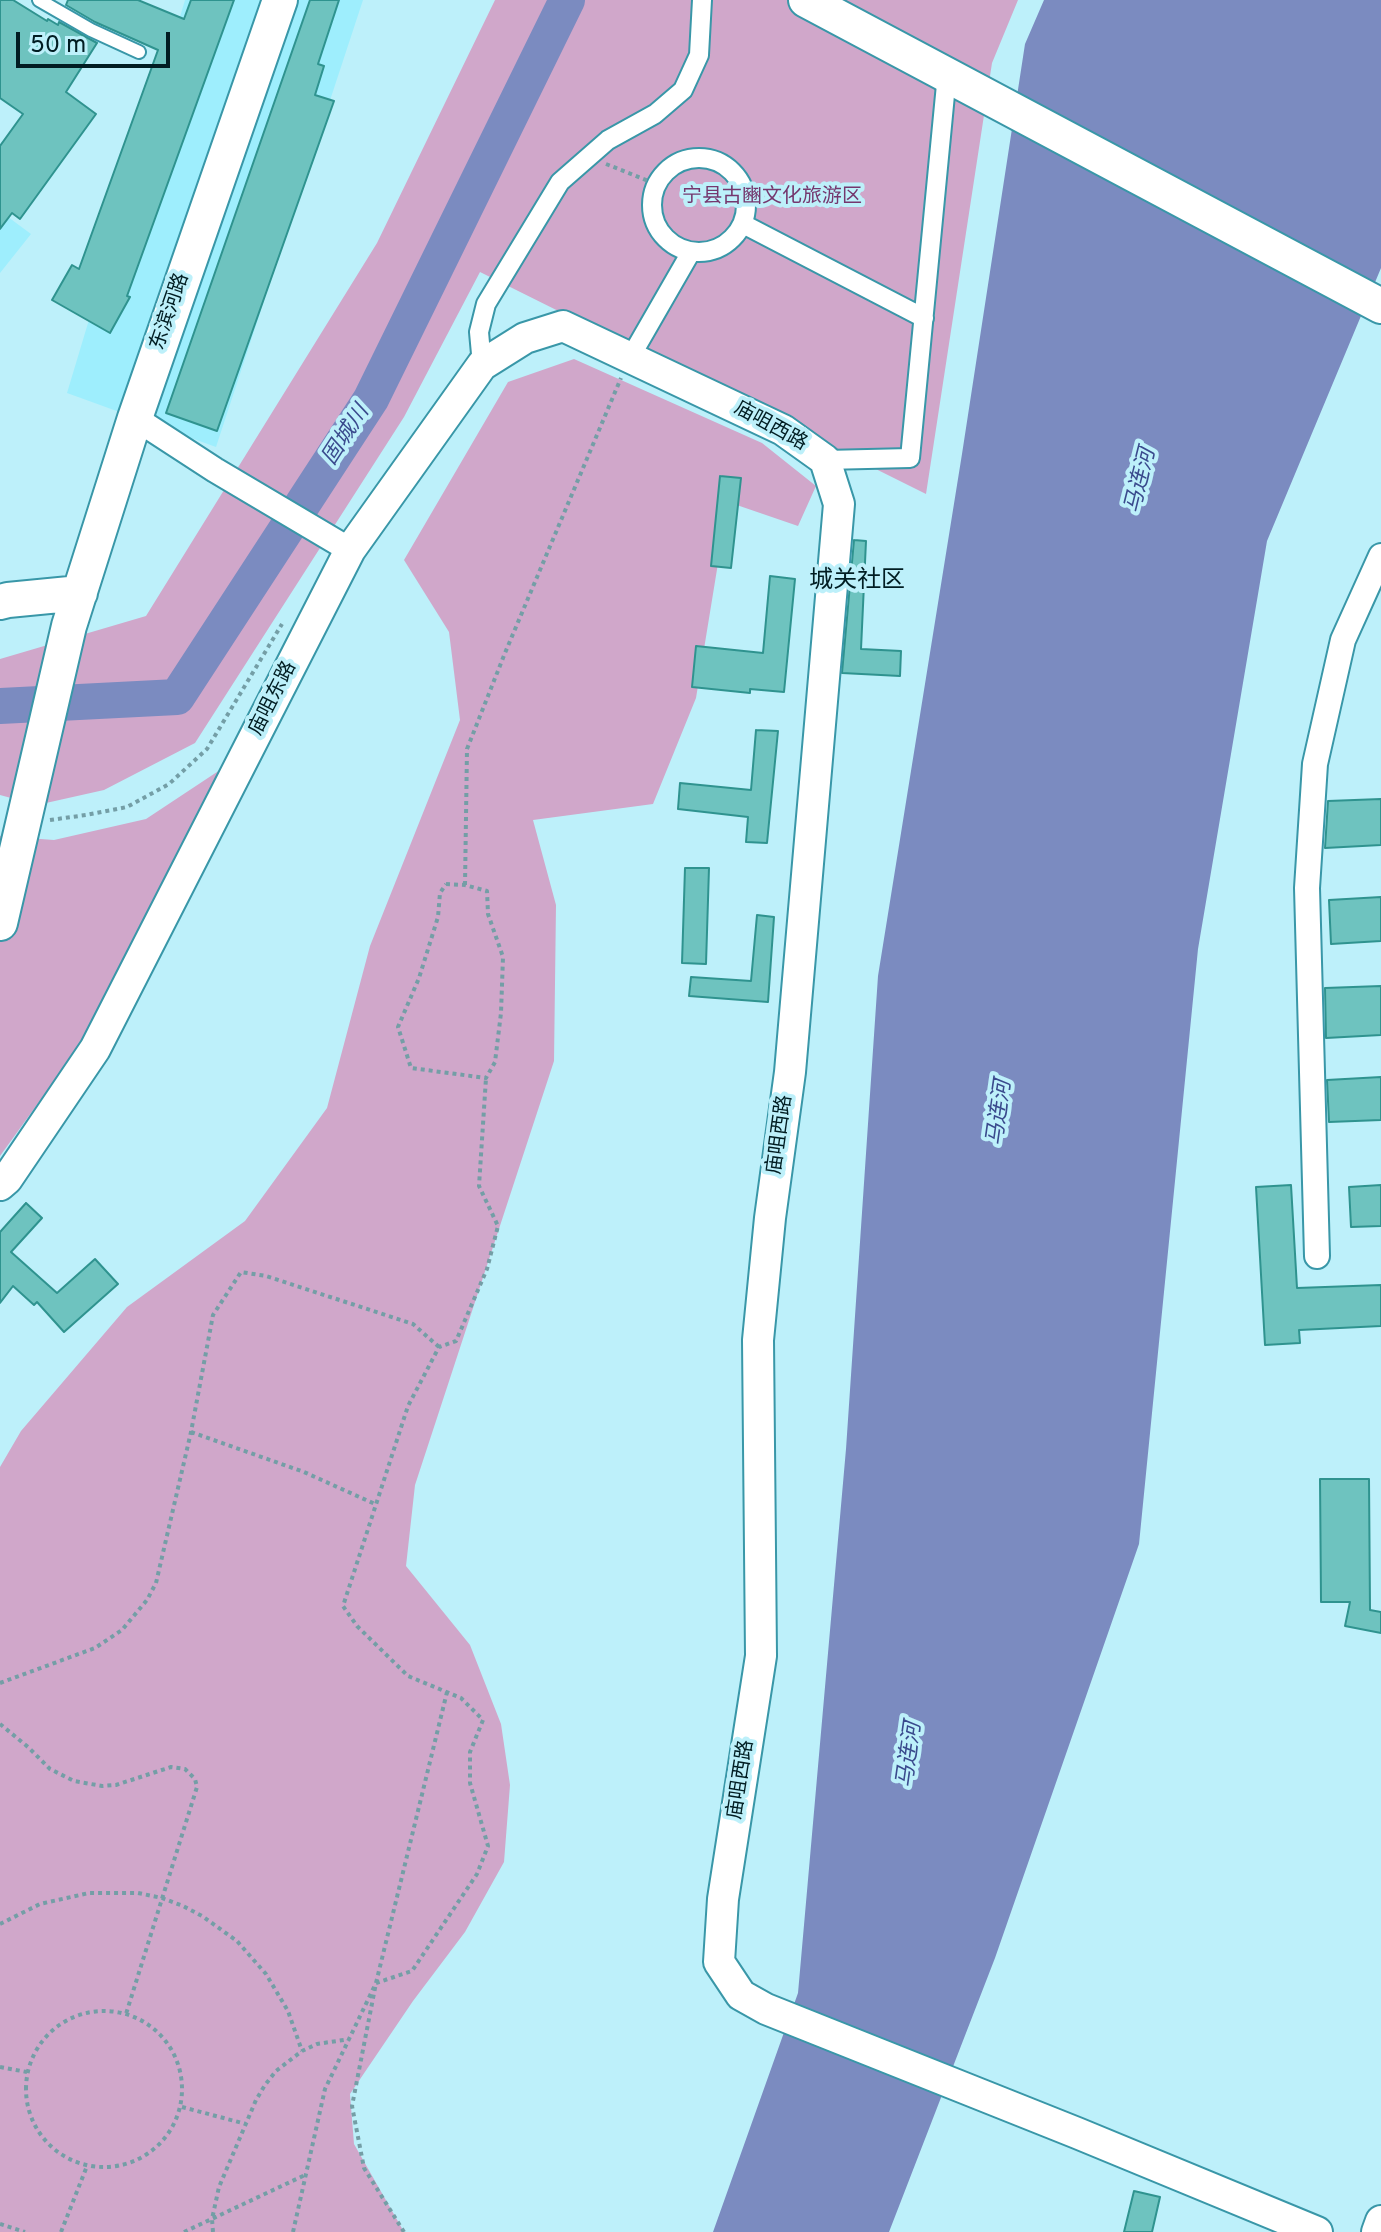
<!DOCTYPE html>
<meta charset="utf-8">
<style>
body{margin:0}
#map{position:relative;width:1381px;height:2232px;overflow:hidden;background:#bdf0fa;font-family:Overpass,sans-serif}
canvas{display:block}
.scale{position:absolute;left:16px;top:32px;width:154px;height:36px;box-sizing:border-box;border:4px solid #011d22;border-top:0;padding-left:10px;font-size:24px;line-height:28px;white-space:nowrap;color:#011d22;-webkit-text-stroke:6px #bdf0fa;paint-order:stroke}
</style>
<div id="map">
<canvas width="1381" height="2232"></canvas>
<div class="scale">50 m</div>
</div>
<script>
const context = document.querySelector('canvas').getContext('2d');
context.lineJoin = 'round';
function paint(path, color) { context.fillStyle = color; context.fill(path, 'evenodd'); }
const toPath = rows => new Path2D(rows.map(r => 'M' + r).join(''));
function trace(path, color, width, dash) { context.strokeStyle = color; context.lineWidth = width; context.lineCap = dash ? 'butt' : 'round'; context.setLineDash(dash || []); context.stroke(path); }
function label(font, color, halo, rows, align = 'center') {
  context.font = font + ' Overpass,"Noto Sans SC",sans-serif'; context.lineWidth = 8; context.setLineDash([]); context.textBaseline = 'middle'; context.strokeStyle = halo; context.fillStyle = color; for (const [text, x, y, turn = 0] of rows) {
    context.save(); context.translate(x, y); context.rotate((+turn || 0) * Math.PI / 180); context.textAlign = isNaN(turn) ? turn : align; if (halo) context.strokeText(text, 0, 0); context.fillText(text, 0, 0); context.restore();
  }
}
const built = toPath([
 [185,0,363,0,216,447,67,393],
 [0,211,31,234,0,273]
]);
const green = toPath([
 [495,0,1018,0,992,63,926,494,480,272,404,417,195,743,104,790,37,805,0,795,0,659,146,616,377,243],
 [574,359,762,443,816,486,798,526,728,502,696,698,653,804,533,820,556,905,554,1061,415,1485,406,1566,470,1645,501,1724,510,1785,504,1862,465,1932,413,2001,350,2094,354,2144,404,2232,0,2232,0,1467,21,1431,127,1307,245,1221,327,1108,370,946,460,720,449,632,404,560,508,382],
 [220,770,200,819,88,1034,0,1156,0,836,54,840,146,819]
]);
const water = toPath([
 [1044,0,1381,0,1381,268,1267,541,1198,949,1139,1544,995,1958,889,2232,713,2232,798,1993,846,1449,878,976,962,454,1025,44]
]);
const river = toPath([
 [0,706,177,697,371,399,567,0]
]);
const building = toPath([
 [0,0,13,0,47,21,48,19,58,25,59,22,97,43,66,92,96,114,20,219,12,213,0,229,0,146,23,114,0,98,0,0],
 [68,0,138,0,184,19,191,0,234,0,127,296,130,297,110,333,52,300,72,265,79,269,158,50,95,22,66,5,68,0],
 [310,0,339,0,318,64,324,66,315,95,334,101,217,431,166,413,310,0],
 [720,476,741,478,731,568,711,566,720,476],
 [854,540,866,541,861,649,901,651,900,676,842,673,854,540],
 [770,576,795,579,784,692,750,689,750,693,692,687,696,646,763,653,770,576],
 [756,730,778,731,767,843,746,842,748,817,678,809,680,783,751,790,756,730],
 [1381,799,1381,845,1325,848,1328,801,1381,799],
 [685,868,709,868,706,964,682,963,685,868],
 [1381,897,1381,941,1331,944,1329,900,1381,897],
 [757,915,774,917,768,1002,689,996,691,977,751,981,757,915],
 [1381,986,1381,1035,1326,1038,1325,988,1381,986],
 [1381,1077,1381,1120,1329,1122,1327,1080,1381,1077],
 [1291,1185,1297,1288,1381,1285,1381,1326,1299,1330,1300,1343,1265,1345,1256,1187,1291,1185],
 [1381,1185,1381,1226,1351,1227,1349,1187,1381,1185],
 [26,1203,42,1218,11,1252,57,1293,95,1259,118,1284,64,1332,37,1302,34,1305,13,1286,0,1303,0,1232,26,1203],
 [1320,1479,1369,1479,1370,1610,1381,1612,1381,1633,1345,1626,1350,1602,1321,1602,1320,1479],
 [1134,2191,1160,2197,1152,2232,1124,2232,1134,2191]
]);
const path = toPath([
 [606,164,656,184],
 [50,820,86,815,127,807,169,784,207,749,282,624],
 [446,884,465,885,487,891,488,914,503,957,501,1013,495,1062,486,1078,411,1068,398,1027,419,978,438,917,440,893,446,884],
 [465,885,467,749,505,653,621,378],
 [191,1432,304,1472,375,1504],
 [0,1683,95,1648,122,1630,147,1600,156,1583,191,1432,213,1315,241,1272,266,1276,413,1324,439,1347],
 [0,1724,28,1747,50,1769,74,1781,102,1786,116,1785,171,1767,185,1769,195,1779,197,1787,126,2014],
 [0,1924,40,1904,89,1893,138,1893,162,1898,183,1906,202,1916,237,1941,266,1974,288,2011,302,2051],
 '26 2089a78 78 0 1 1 156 0a78 78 0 1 1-156 0Z',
 [0,2067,27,2072],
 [182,2107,246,2124],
 [0,2224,25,2232],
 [61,2232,87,2166],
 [184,2232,305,2175],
 [213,2232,212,2219,219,2187,256,2100,265,2085,276,2071,302,2051,317,2044,350,2039],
 [293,2232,325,2089,376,1983,412,1971,477,1874,488,1846,470,1783,470,1752,483,1720,461,1698,408,1676,357,1626,343,1606,408,1406,439,1347,456,1341,487,1269,498,1226,479,1186,486,1078],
 [404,2232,364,2168,352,2106,376,1983,447,1692]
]);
const service = toPath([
 [39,0,91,30,139,52]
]);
const pedestrian = toPath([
 '652 205a47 47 0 1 1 94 0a47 47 0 1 1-94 0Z',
 [743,224,924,318],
 [630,358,691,252],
 [482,365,479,332,486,304,560,182,608,140,655,114,683,90,699,55,702,0],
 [825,460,910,458,947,74]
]);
const minor = toPath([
 [135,418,215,470,350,550],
 [1317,1256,1307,888,1315,764,1343,640,1381,556]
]);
const tertiary = toPath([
 [0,1185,7,1179,95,1049,350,550,482,365,525,338,563,326,783,430,825,460,839,504,790,1072,770,1218,758,1340,761,1656,723,1899,719,1962,741,1995,766,2009,1077,2133,1317,2232],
 [1377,2232,1381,2221]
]);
const secondary = toPath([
 [806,0,1381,306],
 [0,602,8,600,80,593],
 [0,923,69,626,135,418,280,0]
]);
const parkNames = [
 ["宁县古豳文化旅游区",772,198]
];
const streetNames = [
 ["东滨河路",171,312,-71],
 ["庙咀西路",770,427,29],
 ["庙咀东路",274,699,-63],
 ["庙咀西路",781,1135,-82],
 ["庙咀西路",742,1780,-81]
];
const waterNames = [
 ["固城川",347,436,-57],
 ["马连河",1142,481,-76],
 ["马连河",1001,1113,-82],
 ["马连河",911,1755,-82]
];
const quarterNames = [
 ["城关社区",857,582]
];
paint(built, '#9eeefd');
paint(green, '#d0a7ca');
paint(water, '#7b8bc0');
trace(river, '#7b8bc0', 36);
paint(building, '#6ec3bf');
trace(building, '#2f938f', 2);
trace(service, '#3997a8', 16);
trace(pedestrian, '#3997a8', 22);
trace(minor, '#3997a8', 28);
trace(tertiary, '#3997a8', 34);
trace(secondary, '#3997a8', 38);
trace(path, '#749ea6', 4, [4, 4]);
trace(service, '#fff', 12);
trace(pedestrian, '#fff', 18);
trace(minor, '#fff', 24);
trace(tertiary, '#fff', 30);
trace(secondary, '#fff', 34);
label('20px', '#74376e', '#bdf0fa', parkNames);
label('20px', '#011d22', '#bdf0fa', streetNames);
label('italic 22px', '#3a4a8d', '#bdf0fa', waterNames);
label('24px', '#011d22', '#bdf0fa', quarterNames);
</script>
